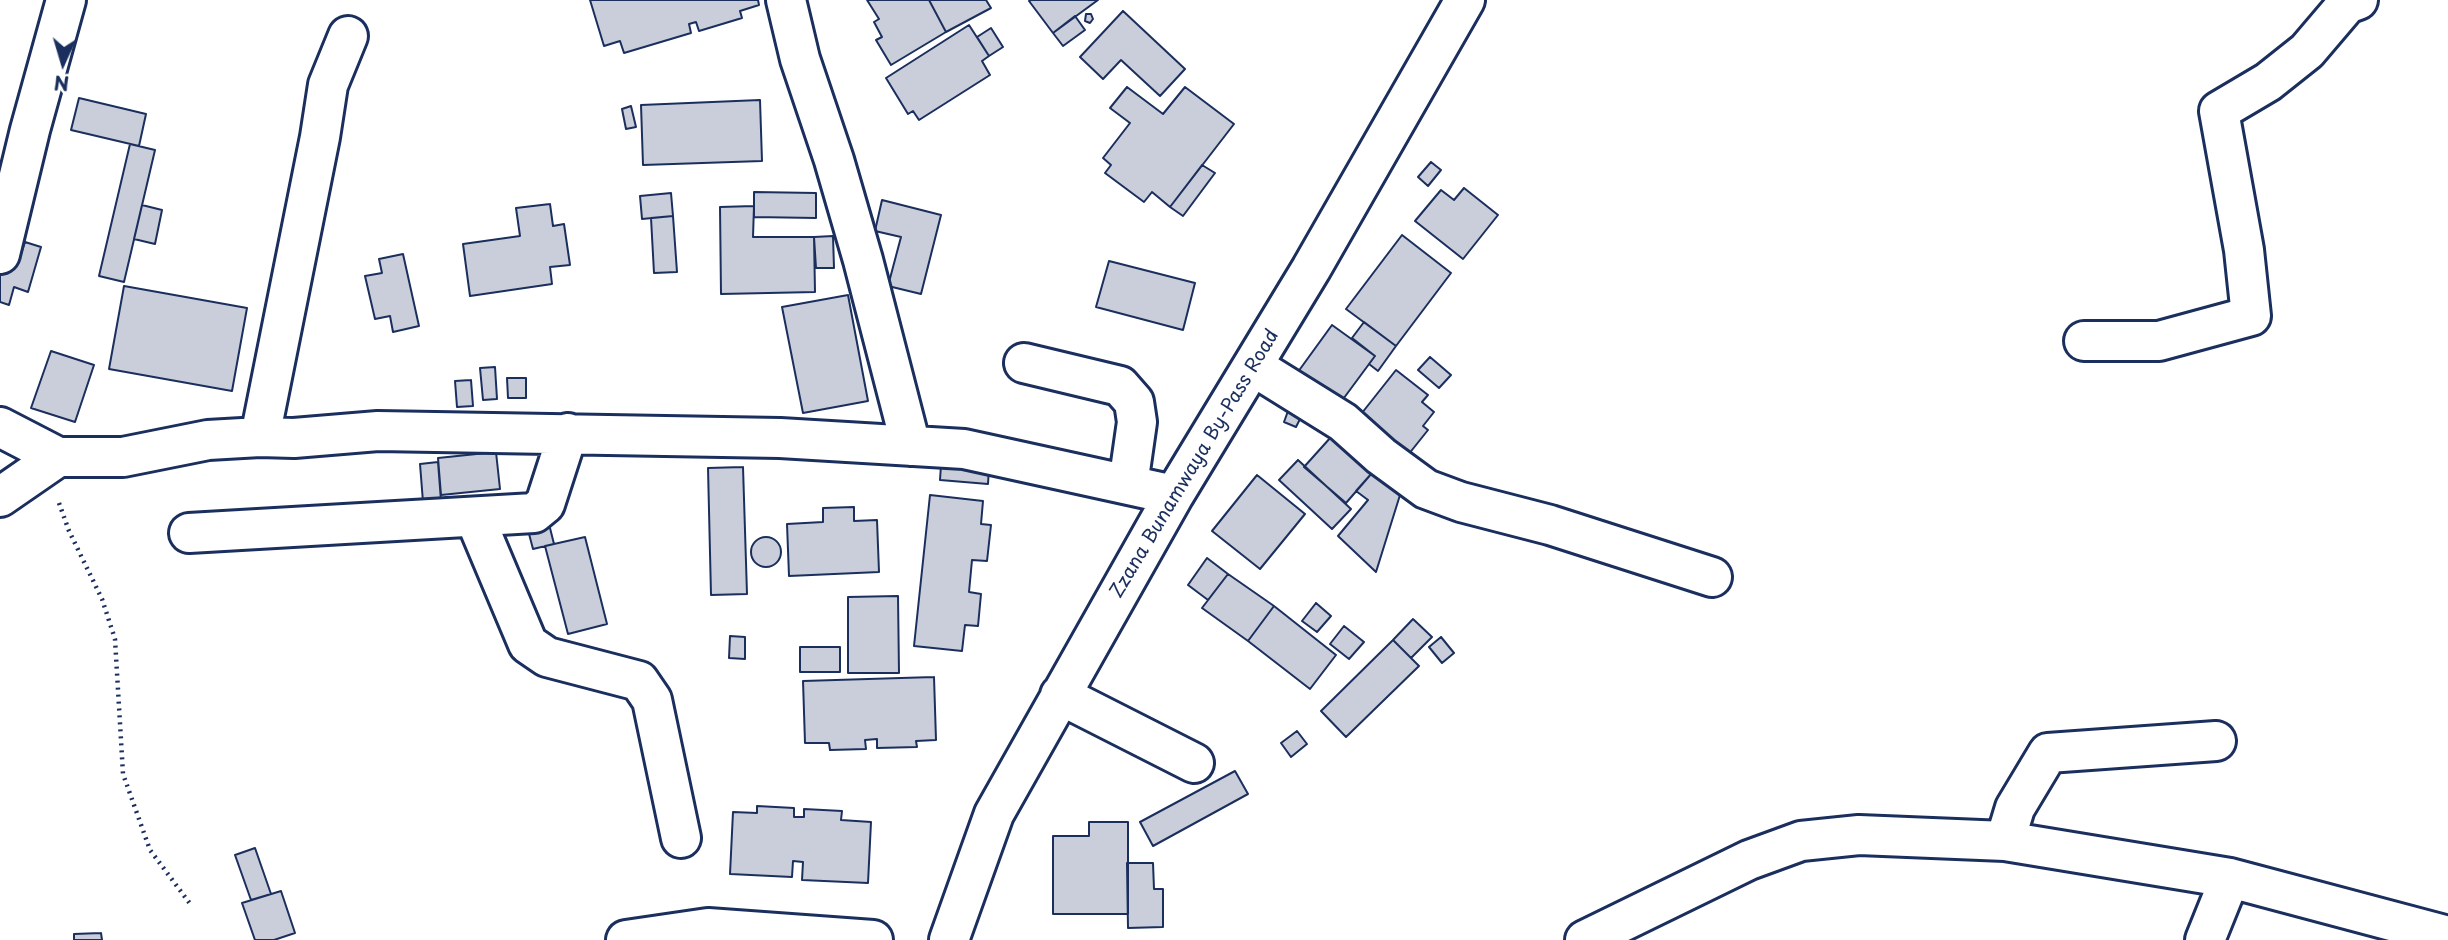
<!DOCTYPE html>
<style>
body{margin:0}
#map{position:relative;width:2448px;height:940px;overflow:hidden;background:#fff;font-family:"Playpen Sans",sans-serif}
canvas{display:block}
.north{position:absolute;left:28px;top:28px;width:70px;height:70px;-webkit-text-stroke:5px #fff;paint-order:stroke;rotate:184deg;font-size:19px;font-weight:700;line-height:28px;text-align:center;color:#1b2f5e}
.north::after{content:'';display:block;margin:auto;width:24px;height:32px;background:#1b2f5e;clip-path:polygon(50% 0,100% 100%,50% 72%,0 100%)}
</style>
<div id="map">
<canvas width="2448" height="940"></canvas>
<div class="north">N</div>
</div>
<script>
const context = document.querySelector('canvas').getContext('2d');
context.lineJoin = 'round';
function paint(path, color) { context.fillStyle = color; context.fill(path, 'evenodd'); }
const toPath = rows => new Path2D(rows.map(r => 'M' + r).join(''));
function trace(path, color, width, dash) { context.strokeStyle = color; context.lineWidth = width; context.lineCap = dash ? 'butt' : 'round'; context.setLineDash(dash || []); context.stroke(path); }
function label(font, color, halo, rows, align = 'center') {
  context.font = font + ' "Playpen Sans",sans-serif'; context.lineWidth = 5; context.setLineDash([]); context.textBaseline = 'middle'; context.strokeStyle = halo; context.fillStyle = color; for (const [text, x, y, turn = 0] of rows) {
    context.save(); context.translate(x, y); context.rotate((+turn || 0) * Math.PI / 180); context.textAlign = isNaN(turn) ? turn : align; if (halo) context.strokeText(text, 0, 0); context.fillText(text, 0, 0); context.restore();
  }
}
const building = toPath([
 [590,0,758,0,759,5,740,11,742,18,699,31,696,22,689,24,691,33,624,53,620,41,604,46,590,0],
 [867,0,929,0,946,32,891,65,876,40,882,37,874,22,879,19,867,0],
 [929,0,986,0,991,8,946,32,929,0],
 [1031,0,1098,0,1053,33,1029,1,1031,0],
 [1123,11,1185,69,1160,96,1121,60,1103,79,1080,57,1123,11],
 [1086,14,1091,14,1093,19,1090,23,1085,21,1086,14],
 [1075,16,1085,30,1063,46,1053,33,1075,16],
 [969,25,989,56,982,61,990,75,919,120,913,111,908,114,886,78,969,25],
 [991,28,1003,47,989,56,977,37,991,28],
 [1127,87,1163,114,1185,87,1234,124,1170,207,1152,192,1144,202,1105,173,1111,165,1103,158,1130,123,1110,108,1127,87],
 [79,98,146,114,139,146,71,130,79,98],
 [760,100,762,161,643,165,641,105,760,100],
 [631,106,636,127,626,129,622,109,631,106],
 [130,144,155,150,124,282,99,276,130,144],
 [1431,162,1441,170,1428,186,1418,177,1431,162],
 [1202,165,1215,173,1183,216,1170,207,1202,165],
 [1464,188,1498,215,1463,259,1415,221,1441,190,1454,200,1464,188],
 [754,192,816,193,816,218,754,217,754,192],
 [671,193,673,216,642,219,640,196,671,193],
 [882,200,941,215,921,294,888,286,901,237,875,231,882,200],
 [550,204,553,226,564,224,570,265,550,267,552,284,470,296,463,244,520,236,516,208,550,204],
 [142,205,162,210,155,244,134,239,142,205],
 [754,206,753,237,814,237,815,292,721,294,720,207,754,206],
 [673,216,677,272,654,273,651,218,673,216],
 [1402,235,1451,273,1396,346,1346,309,1402,235],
 [833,236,834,268,816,268,814,237,833,236],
 [25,242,41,247,28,292,14,287,9,305,0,302,0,274,6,253,20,257,25,242],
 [403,254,419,326,393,332,390,316,375,319,365,276,382,273,379,259,403,254],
 [1109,261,1195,283,1183,330,1096,307,1109,261],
 [124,286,247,308,232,391,109,369,124,286],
 [848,295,868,401,803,413,782,307,848,295],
 [1364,322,1396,346,1378,371,1369,364,1375,356,1352,338,1364,322],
 [1332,325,1375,356,1338,406,1295,376,1332,325],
 [51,351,94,365,75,422,31,408,51,351],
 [1430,357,1451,375,1439,388,1418,370,1430,357],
 [495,367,497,399,483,400,480,368,495,367],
 [1396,370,1428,395,1422,402,1434,412,1423,426,1428,430,1408,455,1354,423,1396,370],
 [507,378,526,378,526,398,508,398,507,378],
 [471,380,473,406,457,407,455,381,471,380],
 [1288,411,1301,417,1296,427,1284,422,1288,411],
 [1331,437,1372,473,1346,503,1304,467,1331,437],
 [496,452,500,489,441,495,438,458,496,452],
 [1298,460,1351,509,1332,529,1279,480,1298,460],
 [438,462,441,501,423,502,420,464,438,462],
 [941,465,989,468,988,484,940,480,941,465],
 [743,467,747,594,711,595,708,468,743,467],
 [1372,473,1400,495,1376,572,1338,536,1368,500,1356,491,1372,473],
 [1257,475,1305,514,1260,569,1212,531,1257,475],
 [930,495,983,501,981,524,991,525,987,561,972,560,969,592,981,594,978,626,965,625,962,651,914,646,930,495],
 [854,507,854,521,877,520,879,572,789,576,787,524,823,522,823,508,854,507],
 [549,524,554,544,533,549,528,530,549,524],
 [585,537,607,624,568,634,545,546,585,537],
 '751 552a15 15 0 1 1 30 0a15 15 0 1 1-30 0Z',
 [1207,558,1228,574,1208,600,1188,585,1207,558],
 [1228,574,1274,606,1248,641,1202,608,1228,574],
 [898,596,899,673,848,673,848,597,898,596],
 [1316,603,1331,616,1317,632,1302,621,1316,603],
 [1274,606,1336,655,1310,689,1248,641,1274,606],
 [1413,619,1432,637,1411,658,1393,640,1413,619],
 [1344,626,1364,642,1349,659,1330,644,1344,626],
 [730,636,745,637,745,659,729,658,730,636],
 [1441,637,1454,653,1442,663,1429,647,1441,637],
 [1393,640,1419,666,1346,737,1321,711,1393,640],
 [800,647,840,647,840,672,800,672,800,647],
 [934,677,936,740,916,741,917,747,877,748,877,739,865,740,866,749,830,750,829,743,805,743,803,681,934,677],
 [1297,731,1307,744,1291,757,1281,743,1297,731],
 [1235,771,1248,794,1153,846,1140,822,1235,771],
 [757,806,794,808,794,817,804,817,804,809,842,811,841,820,871,822,868,883,802,880,803,862,793,861,792,877,730,874,733,812,757,813,757,806],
 [1089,822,1128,822,1128,914,1053,914,1053,836,1089,836,1089,822],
 [255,848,271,894,251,900,235,855,255,848],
 [1127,863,1153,863,1154,889,1163,889,1163,927,1128,928,1127,863],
 [281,891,295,933,274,940,255,940,242,903,281,891],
 [101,933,102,940,74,940,74,934,101,933]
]);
const path = toPath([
 [59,503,69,531,102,599,115,639,123,774,150,850,191,905]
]);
const minor = toPath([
 [786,0,800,59,834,160,863,260,911,446],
 [0,254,30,130,66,0],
 [2084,341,2159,341,2251,316,2244,250,2219,111,2268,82,2307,51,2347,4,2358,0],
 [1024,363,1120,386,1134,402,1137,422,1128,485],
 [1253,366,1343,422,1381,456,1426,489,1461,502,1550,525,1712,577],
 [0,427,58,457,123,457,208,440,260,437,294,438,378,431,780,438,964,449,1174,495],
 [260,437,320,137,328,85,348,36],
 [0,497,58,457],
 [475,518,528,644,547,657,639,681,652,700,681,838],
 [189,533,534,513,545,504,568,433],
 [1060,695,1194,763],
 [2005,841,2015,808,2048,753,2216,741],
 [626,940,708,928,873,940],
 [949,940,994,814,1174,495,1311,269,1465,0],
 [1585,940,1749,860,1801,841,1859,835,2005,841,2230,878,2448,936],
 [2205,940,2230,878]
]);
const streetNames = [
 ["Zzana Bunamwaya By-Pass Road",1195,464,-59]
];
paint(building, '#caceda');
trace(building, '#1b2f5e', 2);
trace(minor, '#1b2f5e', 44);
trace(path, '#1b2f5e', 4.5, [2, 5]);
trace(minor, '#fff', 38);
label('19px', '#1b2f5e', '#fff', streetNames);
</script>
